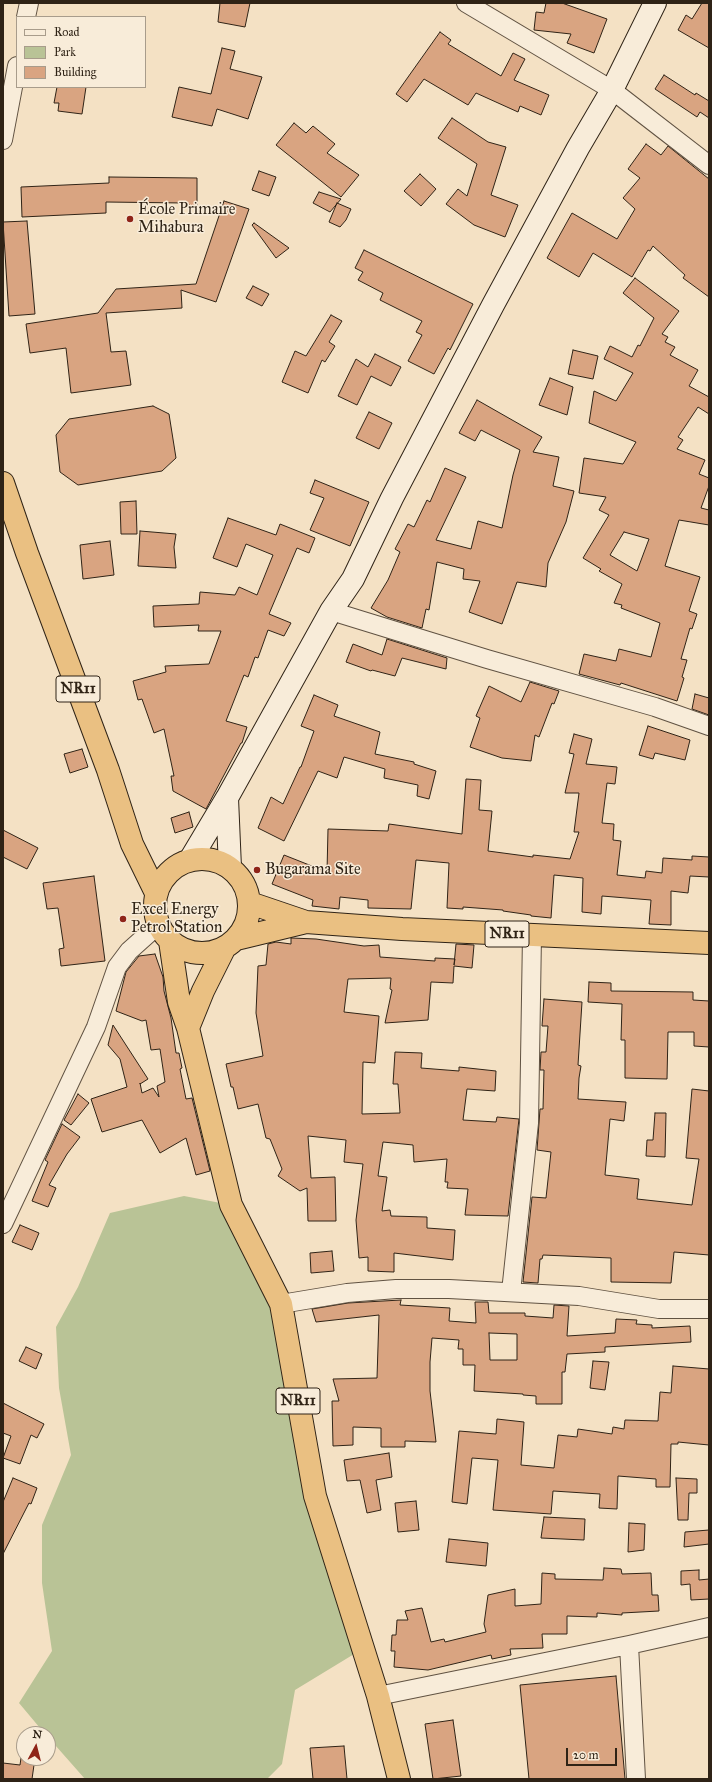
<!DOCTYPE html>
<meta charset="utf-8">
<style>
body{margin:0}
#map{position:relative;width:712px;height:1782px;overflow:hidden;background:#f4e1c4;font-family:"IM FELL Great Primer",serif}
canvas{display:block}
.frame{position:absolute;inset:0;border:4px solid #2f2316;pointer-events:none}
.legend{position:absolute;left:16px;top:16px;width:130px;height:72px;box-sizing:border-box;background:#f8ecd9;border:1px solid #a89c8b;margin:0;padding:5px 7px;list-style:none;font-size:12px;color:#2f2316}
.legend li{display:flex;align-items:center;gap:8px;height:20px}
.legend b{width:20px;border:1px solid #a89c8b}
.north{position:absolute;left:16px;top:1726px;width:40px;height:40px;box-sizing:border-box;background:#f8ecd9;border:1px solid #a89c8b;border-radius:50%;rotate:7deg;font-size:11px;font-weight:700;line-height:16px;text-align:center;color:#2f2316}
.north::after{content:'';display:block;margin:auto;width:14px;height:18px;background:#8f2418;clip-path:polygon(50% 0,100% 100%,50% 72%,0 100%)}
.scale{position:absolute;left:566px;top:1748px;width:51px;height:18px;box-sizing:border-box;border:2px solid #2f2316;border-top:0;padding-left:5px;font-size:12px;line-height:14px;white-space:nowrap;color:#2f2316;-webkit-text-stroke:3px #f8ecd9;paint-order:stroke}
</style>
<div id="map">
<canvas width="712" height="1782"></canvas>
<div class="frame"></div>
<ul class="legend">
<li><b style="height:5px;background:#f8ecd9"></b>Road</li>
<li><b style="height:11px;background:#b9c396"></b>Park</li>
<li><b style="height:11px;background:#d9a481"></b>Building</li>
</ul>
<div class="north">N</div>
<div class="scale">20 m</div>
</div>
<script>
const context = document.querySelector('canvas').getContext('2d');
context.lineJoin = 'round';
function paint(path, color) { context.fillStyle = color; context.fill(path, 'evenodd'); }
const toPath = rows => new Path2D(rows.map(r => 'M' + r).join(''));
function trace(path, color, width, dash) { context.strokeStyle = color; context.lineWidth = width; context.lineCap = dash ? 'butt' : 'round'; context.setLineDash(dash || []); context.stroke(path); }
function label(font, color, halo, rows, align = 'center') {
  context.font = font + ' "IM FELL Great Primer",serif'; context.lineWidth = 3; context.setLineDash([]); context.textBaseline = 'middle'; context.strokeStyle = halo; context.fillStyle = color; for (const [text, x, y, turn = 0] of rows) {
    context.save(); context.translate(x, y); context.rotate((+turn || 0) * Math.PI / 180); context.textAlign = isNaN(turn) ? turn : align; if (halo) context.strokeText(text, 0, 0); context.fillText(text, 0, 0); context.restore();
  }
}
const green = toPath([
 [184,1196,231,1205,281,1304,315,1496,364,1648,295,1690,282,1764,267,1779,85,1779,48,1737,48,1734,45,1734,19,1703,52,1651,42,1583,42,1525,71,1455,59,1388,56,1327,78,1287,110,1213]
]);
const building = toPath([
 [220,3,250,3,245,27,218,22,220,3],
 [546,3,562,3,607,19,594,53,567,43,571,34,534,30,536,12,544,13,546,3],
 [702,3,709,3,709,48,678,30,686,15,692,19,702,3],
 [440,32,451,40,448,44,501,76,513,53,525,59,514,80,549,95,541,115,520,106,518,112,476,93,468,105,424,79,407,102,396,94,440,32],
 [222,48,235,51,230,69,262,77,248,119,217,109,212,126,172,117,179,87,211,94,222,48],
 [664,75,695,95,696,93,709,101,709,118,700,112,697,117,655,89,664,75],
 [57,87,86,87,82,114,58,111,59,103,54,103,57,87],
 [452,118,488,142,506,147,491,195,518,205,505,237,474,225,446,204,458,189,467,196,477,164,438,138,452,118],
 [294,123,306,133,313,126,335,144,327,153,359,175,341,197,276,145,294,123],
 [646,144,661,155,668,146,709,179,709,297,683,278,685,275,653,246,650,251,648,250,632,277,593,253,579,277,547,258,572,213,617,239,635,209,623,198,640,178,628,169,646,144],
 [259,171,276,177,269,196,252,190,259,171],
 [420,174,436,189,421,206,404,191,420,174],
 [109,177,197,178,197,208,184,203,106,202,106,213,22,217,21,187,109,183,109,177],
 [319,192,341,199,330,212,313,203,319,192],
 [224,201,249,209,216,302,181,290,182,308,106,313,111,352,126,351,131,385,71,393,66,348,30,353,26,324,98,313,116,289,196,284,224,201],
 [337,203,351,209,346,220,340,227,329,222,337,203],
 [27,221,35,314,9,316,3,222,27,221],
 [254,223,289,248,276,258,252,225,254,223],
 [364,250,473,304,450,350,448,348,434,374,408,361,422,335,416,332,422,321,380,300,383,293,358,280,363,272,355,268,364,250],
 [635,278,679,311,662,334,668,337,665,342,675,347,670,355,698,370,689,386,709,397,709,414,698,407,678,437,683,440,677,449,705,460,699,474,709,478,709,486,701,508,709,510,709,525,679,520,665,566,700,577,689,611,697,614,692,629,690,628,681,659,687,660,682,677,684,678,677,701,621,683,620,685,579,674,584,654,616,661,619,649,651,657,660,623,621,608,622,605,614,603,622,584,599,571,601,569,583,558,609,515,599,510,606,497,579,493,584,458,623,464,636,442,589,423,594,391,616,401,633,373,604,359,610,346,632,357,638,345,640,346,654,318,623,293,635,278],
 [624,532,649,539,637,571,610,555,624,532],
 [253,286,269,294,262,306,246,298,253,286],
 [331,315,342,321,329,342,335,346,325,362,322,360,308,393,282,382,295,351,306,356,331,315],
 [573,350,598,356,593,379,568,374,573,350],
 [375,354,401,367,391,386,371,376,357,405,338,396,356,359,368,367,375,354],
 [550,378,573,387,567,415,539,405,550,378],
 [477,400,542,437,533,452,559,457,553,486,574,491,566,522,548,563,546,587,517,582,502,624,469,612,480,581,463,579,464,569,437,562,429,610,426,609,422,628,387,617,371,608,388,580,400,552,395,549,408,524,414,527,427,500,430,502,445,468,466,477,436,540,471,549,478,521,502,528,513,475,520,450,481,430,475,441,459,433,477,400],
 [153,406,169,414,176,458,162,471,78,485,60,472,56,435,69,419,153,406],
 [369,412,392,423,379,449,356,438,369,412],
 [315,480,369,502,350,546,310,530,324,498,310,493,315,480],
 [136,501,137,534,121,534,120,502,136,501],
 [228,518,276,535,280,524,315,538,309,553,297,548,269,614,291,623,284,636,268,630,258,658,255,657,248,677,244,675,226,721,247,727,242,743,241,743,206,809,173,791,171,776,174,776,164,729,154,733,142,699,138,700,133,681,166,672,165,666,209,664,221,631,198,631,199,625,154,627,153,606,199,604,200,592,235,595,239,587,257,595,273,555,246,544,237,567,213,558,228,518],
 [140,531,176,534,174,547,176,568,138,566,140,531],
 [110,541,114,575,83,579,80,545,110,541],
 [387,639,447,658,446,669,402,658,395,676,372,670,371,671,346,662,353,644,382,655,387,639],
 [530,682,559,691,554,704,552,703,539,737,535,735,531,761,502,758,470,747,480,718,476,716,489,686,521,702,530,682],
 [695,694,709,698,709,715,692,709,695,694],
 [314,695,338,705,334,716,380,732,375,754,414,762,414,764,436,771,429,799,417,796,418,785,384,778,385,769,344,757,337,778,318,771,284,841,258,828,271,797,283,804,300,767,301,767,314,731,301,726,314,695],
 [648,726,690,740,685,760,655,753,653,759,639,755,648,726],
 [574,734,592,739,586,764,617,767,615,784,607,783,602,823,614,824,613,840,621,841,617,875,645,878,646,871,662,873,663,858,692,860,692,856,709,857,709,877,690,876,688,893,671,891,671,925,649,924,651,900,602,896,601,914,582,912,583,878,554,875,551,918,531,916,531,915,503,911,503,910,463,907,463,909,447,908,449,863,416,860,411,909,368,908,368,900,340,897,339,909,312,906,313,900,272,884,284,855,327,872,328,829,388,831,389,824,462,834,466,779,481,780,479,810,492,811,488,851,533,857,533,855,570,859,579,832,574,832,579,793,565,793,574,754,569,753,574,734],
 [82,749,88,767,70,773,64,754,82,749],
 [189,812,193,827,175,833,171,818,189,812],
 [3,830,38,848,27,869,3,857,3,830],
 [94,876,105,961,61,966,59,949,64,948,58,908,47,909,43,883,94,876],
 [291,938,316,939,364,946,379,945,380,957,435,961,435,958,455,959,454,965,456,944,474,945,472,968,454,966,453,983,431,982,428,1020,385,1023,392,990,390,989,391,978,348,979,344,1012,379,1016,375,1063,363,1062,362,1114,400,1113,398,1084,393,1084,395,1052,422,1053,421,1068,459,1071,459,1067,496,1071,495,1091,467,1089,463,1120,496,1122,497,1117,519,1119,508,1216,465,1215,468,1189,447,1188,448,1182,445,1182,447,1159,414,1162,413,1145,383,1142,378,1176,387,1177,382,1211,390,1210,391,1216,427,1217,427,1228,455,1230,453,1260,394,1253,394,1272,368,1271,368,1257,359,1258,356,1220,363,1164,344,1162,346,1140,308,1136,311,1178,335,1177,336,1221,308,1221,307,1188,300,1191,278,1176,282,1169,270,1139,266,1138,258,1104,238,1109,233,1087,231,1087,226,1064,263,1056,256,1013,258,966,266,965,268,944,276,942,291,944,291,938],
 [155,954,163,977,164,991,171,1018,176,1053,179,1053,182,1068,180,1069,186,1099,192,1098,210,1171,196,1175,186,1138,160,1153,142,1120,102,1132,91,1099,127,1087,120,1059,108,1045,113,1025,148,1079,140,1084,140,1083,142,1093,153,1088,159,1097,157,1086,165,1082,160,1049,151,1050,146,1020,142,1021,116,1011,126,972,139,956,155,954],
 [589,982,611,983,611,991,693,992,693,1000,709,1001,709,1047,694,1046,694,1032,668,1032,667,1079,625,1078,625,1040,621,1040,622,1004,588,1002,589,982],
 [544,999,582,1002,578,1065,581,1066,579,1078,578,1099,626,1102,624,1121,610,1119,605,1175,639,1179,637,1199,692,1205,699,1159,686,1158,692,1089,709,1091,709,1255,674,1252,671,1283,611,1282,611,1258,543,1255,542,1259,540,1259,538,1283,523,1282,532,1197,546,1198,551,1152,537,1150,540,1109,543,1109,544,1070,540,1070,541,1052,546,1052,548,1026,542,1026,544,999],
 [78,1094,89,1103,71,1125,64,1120,78,1094],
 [655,1113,666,1113,665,1157,646,1156,647,1140,653,1140,655,1113],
 [62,1124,80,1137,67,1154,49,1185,56,1188,48,1207,32,1201,48,1162,45,1160,62,1124],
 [20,1225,39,1233,32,1250,12,1242,20,1225],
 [332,1251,334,1271,311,1273,310,1253,332,1251],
 [401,1300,400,1305,450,1308,449,1321,476,1323,475,1302,488,1302,489,1313,525,1313,525,1316,553,1318,554,1305,569,1306,567,1336,615,1333,616,1319,637,1320,636,1324,652,1325,652,1328,690,1326,691,1342,605,1347,605,1352,567,1354,565,1372,562,1372,562,1404,536,1404,536,1396,523,1395,523,1394,474,1391,475,1365,463,1365,463,1349,458,1349,459,1340,432,1338,430,1362,430,1391,436,1442,405,1441,405,1447,381,1447,381,1428,353,1427,353,1445,333,1446,332,1401,339,1401,333,1379,377,1378,379,1315,316,1322,312,1309,348,1303,401,1300],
 [489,1333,517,1334,517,1360,490,1360,489,1333],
 [26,1347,42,1354,36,1369,19,1361,26,1347],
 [593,1361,609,1362,605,1390,590,1388,593,1361],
 [673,1366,709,1369,709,1445,678,1442,678,1444,671,1444,670,1487,656,1487,656,1479,618,1476,617,1509,599,1508,600,1494,553,1491,551,1514,493,1510,498,1460,472,1458,467,1504,452,1502,459,1431,496,1434,497,1419,524,1422,521,1465,554,1468,558,1435,577,1437,578,1429,612,1434,613,1427,624,1429,625,1420,658,1421,660,1392,671,1393,673,1366],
 [3,1403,44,1424,37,1438,31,1435,20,1464,3,1458,11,1436,3,1433,3,1403],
 [389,1453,392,1477,376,1480,381,1510,367,1513,360,1480,347,1481,344,1460,389,1453],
 [13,1478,37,1488,31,1504,29,1503,3,1554,3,1502,13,1478],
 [676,1478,697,1479,697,1493,689,1493,688,1520,678,1520,676,1478],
 [416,1501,419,1530,398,1532,395,1503,416,1501],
 [544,1517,585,1519,584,1540,541,1538,544,1517],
 [629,1523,645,1524,644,1550,628,1552,629,1523],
 [709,1530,709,1544,684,1547,685,1532,709,1530],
 [449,1539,488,1543,486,1566,446,1562,449,1539],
 [604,1568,621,1569,622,1574,651,1573,652,1595,658,1595,659,1611,622,1613,622,1615,597,1613,597,1617,567,1616,567,1634,542,1634,543,1648,510,1649,511,1655,492,1659,491,1655,428,1670,394,1667,395,1651,391,1651,392,1635,396,1635,397,1620,408,1620,405,1611,422,1608,431,1642,444,1639,445,1642,486,1632,484,1624,488,1595,515,1589,515,1606,541,1604,542,1573,555,1574,555,1579,603,1580,604,1568],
 [699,1570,699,1580,709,1579,709,1599,691,1600,690,1584,681,1585,681,1571,699,1570],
 [616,1676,625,1779,529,1779,520,1685,616,1676],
 [453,1720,461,1776,433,1779,425,1724,453,1720],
 [344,1746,347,1779,313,1779,310,1748,344,1746],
 [21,1758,35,1758,32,1779,3,1779,3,1763,20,1765,21,1758]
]);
const minor = toPath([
 [466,3,612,90,709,165],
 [26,17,29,3],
 [3,140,17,66],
 [331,611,487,659,655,707,709,726],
 [3,1224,96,1027,117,967,129,951,158,925],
 [511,1292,529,1123,532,935],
 [281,1304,347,1293,396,1289,449,1289,579,1296,659,1309,709,1309],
 [629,1645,636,1779],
 [378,1696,629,1645,709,1627]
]);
const secondary = toPath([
 [227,798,230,868],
 [190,860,227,798,331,611,353,579,392,498,493,305,578,148,612,90,655,3]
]);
const trunk = toPath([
 [3,483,27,553,108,770,132,844,156,893],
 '155 906a47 47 0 1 1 94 0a47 47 0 1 1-94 0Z',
 [250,903,306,922,402,929,709,943],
 [236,939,306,922],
 [170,941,179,1002,188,1028,231,1205,281,1304,315,1496,378,1696,399,1779],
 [188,1028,203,991,225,947]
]);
const markers = [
 [130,219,4,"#8f2418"],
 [257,870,4,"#8f2418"],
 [123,919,4,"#8f2418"]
];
const shields = [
 [78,689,44],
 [507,934,44],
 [298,1401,44]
];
const shieldNames = [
 ["NR11",78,689],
 ["NR11",507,934],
 ["NR11",298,1401]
];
const poiNames = [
 ["École Primaire",138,210],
 ["Mihabura",138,228],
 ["Bugarama Site",265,870],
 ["Excel Energy",131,910],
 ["Petrol Station",131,928]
];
paint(green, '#b9c396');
paint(building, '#d9a481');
trace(building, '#2f2316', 1);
trace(minor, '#605242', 20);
trace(secondary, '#2f2316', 24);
trace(trunk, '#2f2316', 24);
trace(minor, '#f8ecd9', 18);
trace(secondary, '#f8ecd9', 22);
trace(trunk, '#eac082', 22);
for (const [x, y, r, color] of markers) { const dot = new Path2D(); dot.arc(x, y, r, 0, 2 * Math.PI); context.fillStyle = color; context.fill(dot); trace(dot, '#f8ecd9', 1.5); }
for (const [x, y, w] of shields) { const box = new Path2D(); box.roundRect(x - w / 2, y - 13, w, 26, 3); context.fillStyle = '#f8ecd9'; context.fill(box); trace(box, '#2f2316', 1); }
label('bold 15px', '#2f2316', null, shieldNames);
label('16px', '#2f2316', '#f8ecd9', poiNames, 'left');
</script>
